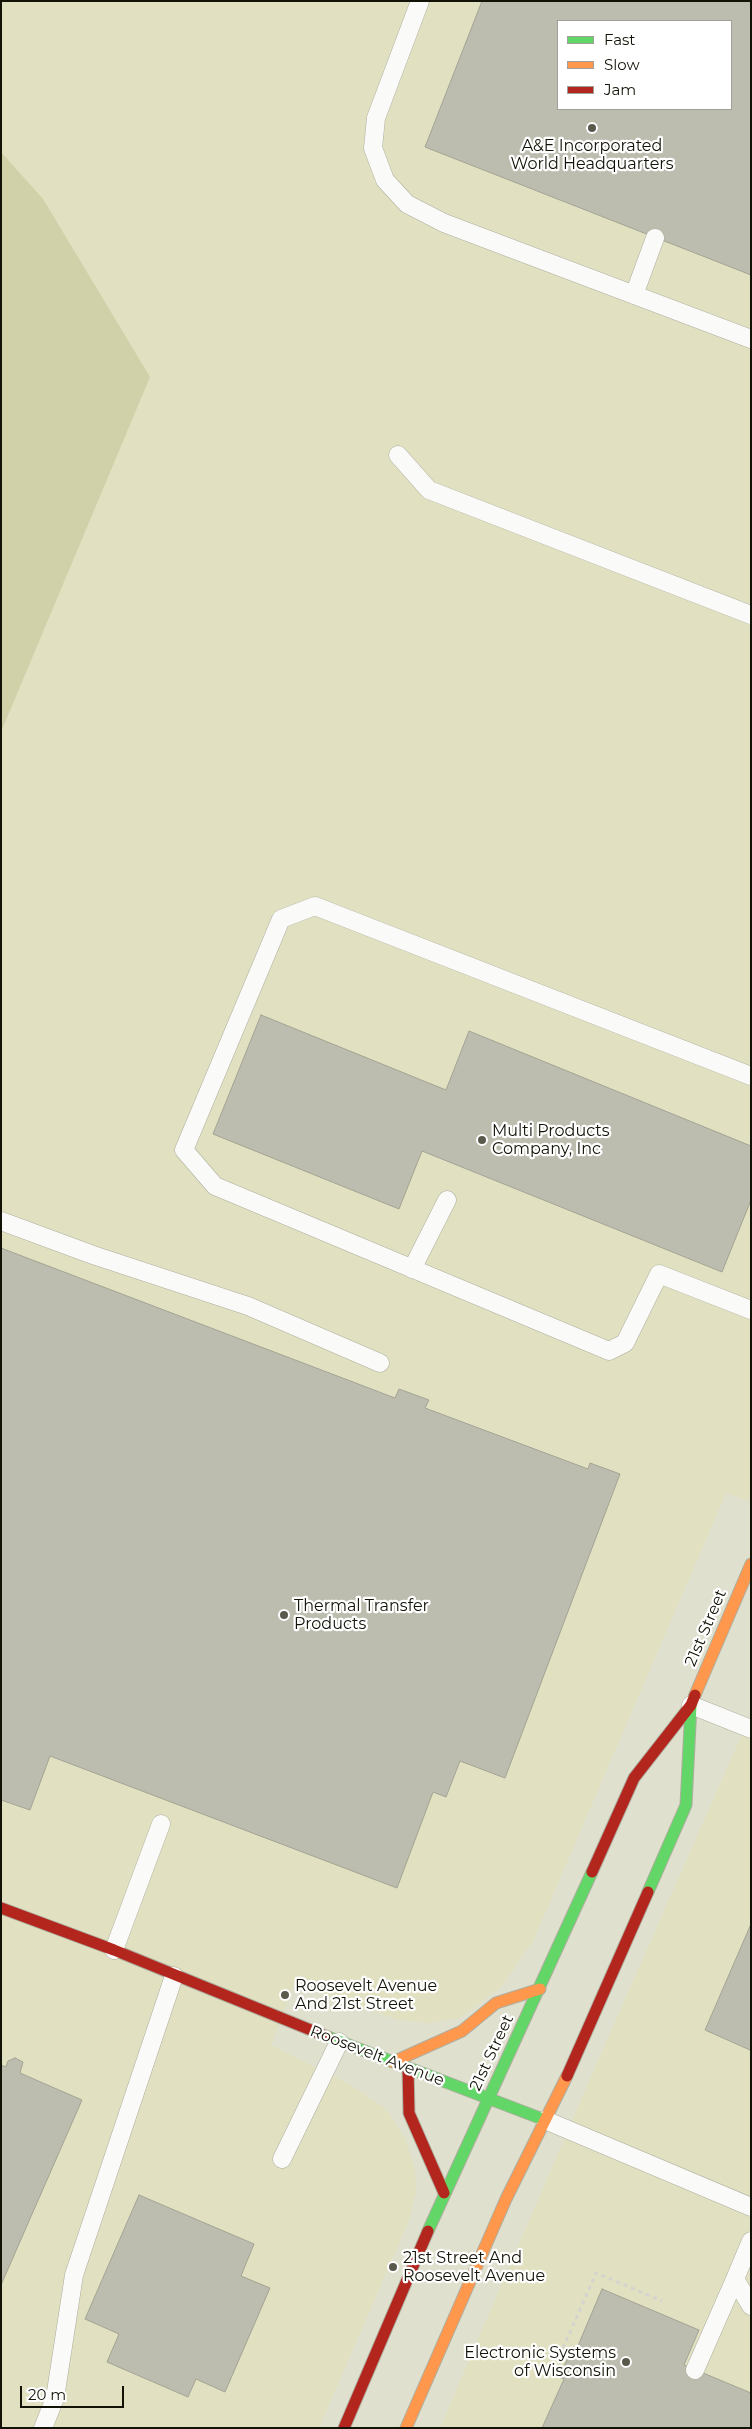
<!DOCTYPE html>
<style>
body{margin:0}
#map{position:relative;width:752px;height:2429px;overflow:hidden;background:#e0e0ce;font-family:Montserrat,sans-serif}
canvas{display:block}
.frame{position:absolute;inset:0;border:2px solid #121206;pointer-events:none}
.legend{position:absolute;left:557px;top:20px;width:175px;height:90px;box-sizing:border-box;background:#fff;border:1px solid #a0a09b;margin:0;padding:6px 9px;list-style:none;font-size:15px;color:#121206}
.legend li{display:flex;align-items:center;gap:10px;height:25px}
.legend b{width:25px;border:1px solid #a0a09b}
.scale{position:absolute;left:20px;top:2386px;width:104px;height:22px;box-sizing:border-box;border:2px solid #121206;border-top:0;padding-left:6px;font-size:15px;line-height:18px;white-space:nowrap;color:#121206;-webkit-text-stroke:4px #fff;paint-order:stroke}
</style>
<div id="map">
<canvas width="752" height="2429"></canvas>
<div class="frame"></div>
<ul class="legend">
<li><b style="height:6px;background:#63d668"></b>Fast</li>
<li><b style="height:6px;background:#ff974d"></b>Slow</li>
<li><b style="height:6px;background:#b3261e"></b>Jam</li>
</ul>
<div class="scale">20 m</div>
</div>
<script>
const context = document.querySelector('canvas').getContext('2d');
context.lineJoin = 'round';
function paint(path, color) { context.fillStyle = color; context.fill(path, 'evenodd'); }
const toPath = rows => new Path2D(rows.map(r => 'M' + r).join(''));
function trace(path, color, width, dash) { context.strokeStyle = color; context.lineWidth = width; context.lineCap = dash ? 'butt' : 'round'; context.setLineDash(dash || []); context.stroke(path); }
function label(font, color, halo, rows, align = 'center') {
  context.font = font + ' Montserrat,sans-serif'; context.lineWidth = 4.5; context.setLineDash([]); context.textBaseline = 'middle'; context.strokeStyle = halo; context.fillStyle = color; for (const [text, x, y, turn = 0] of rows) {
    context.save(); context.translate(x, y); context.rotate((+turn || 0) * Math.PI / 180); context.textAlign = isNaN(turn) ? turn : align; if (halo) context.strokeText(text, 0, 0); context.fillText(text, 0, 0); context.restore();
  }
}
const built = toPath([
 [1,1,751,1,751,1502,726,1493,533,1941,501,1987,459,2018,430,2023,399,2020,294,1984,271,2045,349,2084,386,2109,405,2138,415,2170,416,2192,409,2220,319,2428,1,2428],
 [558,21,731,21,731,109,558,109],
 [751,1714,751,2428,440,2428,600,2056]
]);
const green = toPath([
 [1,152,43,199,150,377,1,732]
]);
const building = toPath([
 [482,1,751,1,751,275,425,147,482,1],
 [558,21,731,21,731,109,558,109,558,21],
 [261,1015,446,1090,469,1031,751,1146,751,1200,722,1272,422,1151,399,1209,213,1134,261,1015],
 [1,1248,395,1398,399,1389,429,1400,425,1408,588,1469,590,1463,620,1474,505,1778,460,1761,446,1797,433,1792,397,1888,50,1756,30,1810,1,1800,1,1248],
 [751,1924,751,2047,750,2050,705,2030,751,1924],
 [15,2058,23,2062,20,2073,82,2100,1,2285,1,2065,6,2067,8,2061,15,2058],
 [139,2195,254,2244,241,2276,270,2288,225,2392,196,2379,188,2397,107,2362,119,2334,85,2319,139,2195],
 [602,2289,699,2330,684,2365,751,2393,751,2428,542,2428,564,2379,559,2377,573,2347,577,2348,602,2289]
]);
const path = toPath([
 [568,2358,560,2355,596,2273,662,2301]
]);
const lane = toPath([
 [420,1,376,118,373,148,385,180,407,204,444,223,751,339],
 [634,295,655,238],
 [398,455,429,490,751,615],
 [751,1076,315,906,281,919,184,1150,215,1186,609,1351,625,1343,659,1274,751,1310],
 [1,1221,93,1255,248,1306,380,1363],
 [412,1269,447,1200],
 [691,1705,751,1729],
 [114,1950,161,1824],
 [545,2120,751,2207],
 [282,2159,339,2042],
 [751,2241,735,2279,751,2306],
 [695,2370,735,2279],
 [43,2428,55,2398,74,2275,174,1976]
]);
const fast = toPath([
 [648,1892,686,1805,691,1705],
 [328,2037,545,2120],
 [428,2231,592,1872]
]);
const slow = toPath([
 [695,1695,751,1564],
 [393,2062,462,2031,496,2003,540,1989],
 [406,2428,506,2199,567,2076]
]);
const jam = toPath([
 [592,1872,634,1778,691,1705,695,1695],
 [1,1908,114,1950,328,2037],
 [408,2068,409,2113,444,2193],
 [567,2076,648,1892],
 [344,2428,428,2231]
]);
const markers = [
 [592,128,5,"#5a5a4c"],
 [482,1140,5,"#5a5a4c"],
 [284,1615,5,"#5a5a4c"],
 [285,1995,5,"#5a5a4c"],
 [393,2267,5,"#5a5a4c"],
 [626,2362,5,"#5a5a4c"]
];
const poiNames = [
 ["A&E Incorporated",592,146,"center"],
 ["World Headquarters",592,164,"center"],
 ["Multi Products",492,1131],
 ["Company, Inc",492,1149],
 ["Thermal Transfer",294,1606],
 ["Products",294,1624],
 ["Roosevelt Avenue",295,1986],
 ["And 21st Street",295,2004],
 ["21st Street And",403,2258],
 ["Roosevelt Avenue",403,2276],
 ["Electronic Systems",616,2353,"right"],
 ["of Wisconsin",616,2371,"right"]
];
const streetNames = [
 ["21st Street",706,1628,-67],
 ["21st Street",492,2053,-65],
 ["Roosevelt Avenue",377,2056,21]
];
paint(built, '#e1e1c1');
paint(green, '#d0d0a9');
paint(building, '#bdbdaf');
trace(building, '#a4a495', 1);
trace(lane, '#aeaea0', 19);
trace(fast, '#aeaea0', 13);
trace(slow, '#aeaea0', 13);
trace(jam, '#aeaea0', 13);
trace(path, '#d4d4cf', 3, [4, 4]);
trace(lane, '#fafaf8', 18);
trace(fast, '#63d668', 11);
trace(slow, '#ff974d', 11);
trace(jam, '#b3261e', 11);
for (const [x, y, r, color] of markers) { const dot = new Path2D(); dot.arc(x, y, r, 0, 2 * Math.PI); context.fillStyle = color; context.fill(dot); trace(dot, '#fff', 2); }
label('16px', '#121206', '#fff', poiNames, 'left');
label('16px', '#121206', '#fff', streetNames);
</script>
